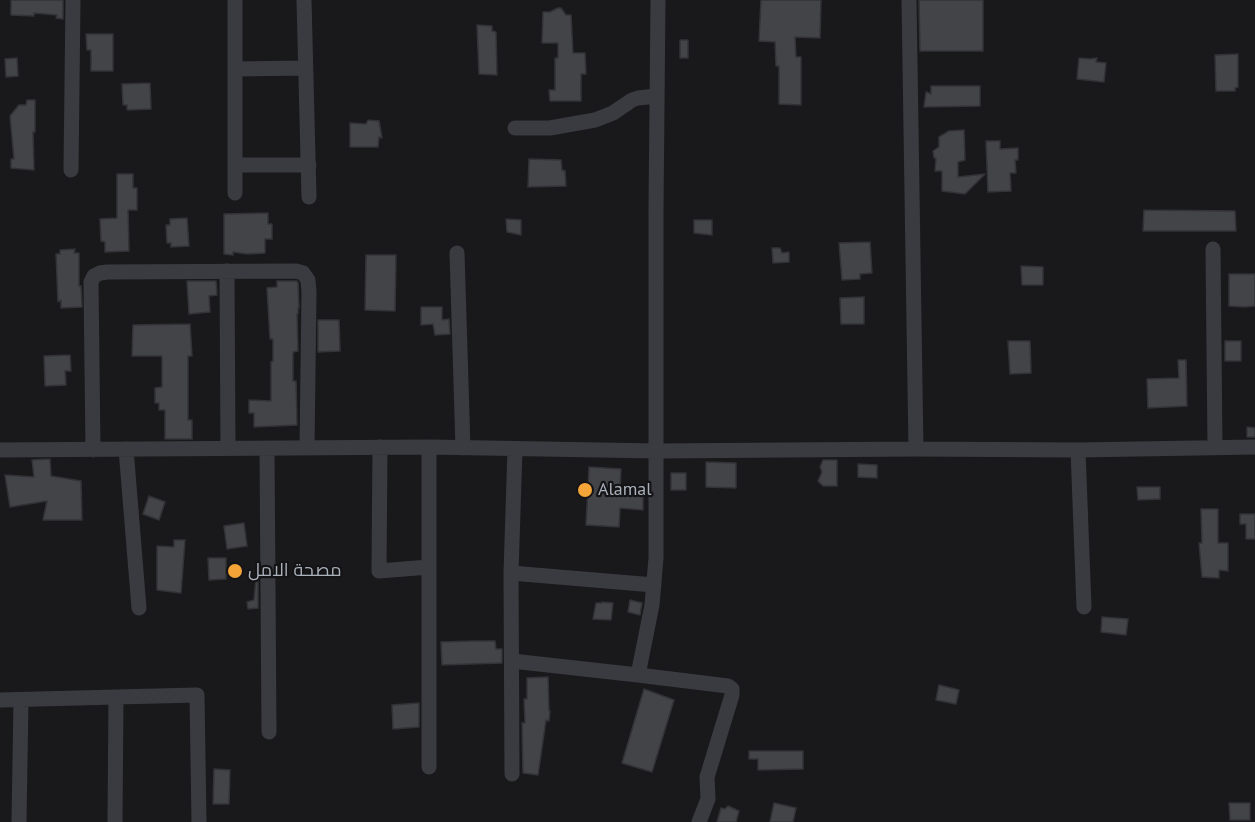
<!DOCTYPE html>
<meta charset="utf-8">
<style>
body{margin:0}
canvas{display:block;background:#19191b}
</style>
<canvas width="1255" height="822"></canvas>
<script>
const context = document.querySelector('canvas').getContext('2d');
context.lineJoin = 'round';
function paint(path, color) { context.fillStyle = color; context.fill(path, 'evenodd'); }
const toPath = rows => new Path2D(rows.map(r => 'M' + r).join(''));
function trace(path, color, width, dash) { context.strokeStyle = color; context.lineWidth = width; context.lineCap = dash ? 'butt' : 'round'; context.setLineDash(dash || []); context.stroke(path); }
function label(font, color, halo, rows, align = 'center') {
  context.font = font + ' "PT Sans",Cairo,sans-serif'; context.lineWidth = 4.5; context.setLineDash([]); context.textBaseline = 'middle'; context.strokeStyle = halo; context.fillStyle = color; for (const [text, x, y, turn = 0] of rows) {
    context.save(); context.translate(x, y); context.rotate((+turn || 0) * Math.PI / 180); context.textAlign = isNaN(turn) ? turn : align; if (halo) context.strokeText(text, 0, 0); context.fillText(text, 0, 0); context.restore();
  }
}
const building = toPath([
 [11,0,63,0,63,19,56,18,57,15,34,13,34,16,11,15,11,0],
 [761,0,821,0,820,38,795,37,796,57,801,57,801,105,779,104,779,66,776,66,775,42,759,41,761,0],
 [919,0,983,0,983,51,920,51,919,0],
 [558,8,561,8,566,15,571,15,573,53,585,53,586,74,581,74,581,101,550,101,549,90,555,90,555,58,558,58,558,43,542,43,543,12,550,12,558,8],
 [477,25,492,26,492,31,496,32,497,75,479,74,477,25],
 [86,34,113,34,113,71,91,71,91,50,87,50,86,34],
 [680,40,688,40,688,58,680,58,680,40],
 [1238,54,1238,87,1235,88,1235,91,1216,91,1215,55,1238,54],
 [17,58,18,76,6,77,5,59,17,58],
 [1079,58,1090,59,1097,58,1096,62,1106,63,1104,82,1077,79,1079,58],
 [150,83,151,109,127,110,127,105,123,105,122,84,150,83],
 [931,86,980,86,980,106,924,107,926,92,931,94,931,86],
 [27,100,35,100,35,132,33,132,34,170,11,168,11,159,14,159,10,116,19,105,26,105,27,100],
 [368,120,379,121,382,138,379,137,378,147,350,147,350,123,366,124,368,120],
 [964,130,965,160,958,162,958,177,985,174,965,194,942,191,942,171,935,171,936,158,934,158,933,151,939,147,939,137,949,131,964,130],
 [986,141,1000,141,1000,149,1018,148,1018,160,1015,160,1016,173,1010,173,1011,191,988,192,986,141],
 [529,159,561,160,562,170,565,171,566,186,528,187,529,159],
 [117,174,133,174,133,188,137,188,137,210,128,210,129,251,105,252,105,242,101,241,100,219,117,218,117,174],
 [1144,210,1235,211,1236,231,1143,231,1144,210],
 [268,213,268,224,272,224,272,239,265,239,265,253,247,254,233,252,233,255,224,254,224,214,268,213],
 [187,218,189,246,171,247,171,243,167,243,166,225,170,225,170,219,187,218],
 [506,219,521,220,521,235,507,232,506,219],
 [694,220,712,220,712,235,694,233,694,220],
 [870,242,872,273,860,274,860,279,842,280,839,243,870,242],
 [772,248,780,248,782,253,789,252,789,262,773,263,772,248],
 [75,249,74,253,79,253,79,286,81,286,82,307,61,308,61,300,58,302,56,254,60,254,60,250,75,249],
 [366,255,396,255,395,311,365,310,366,255],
 [1021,266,1043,267,1043,285,1022,285,1021,266],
 [1229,274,1255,274,1255,306,1245,307,1229,306,1229,274],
 [187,281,216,281,217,295,209,296,210,312,189,314,187,281],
 [277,281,297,281,298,283,299,308,298,308,298,314,297,314,298,351,293,352,293,381,296,381,297,425,254,427,254,413,249,413,249,400,271,401,271,362,273,361,273,339,270,339,267,288,277,287,277,281],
 [864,297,864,324,841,324,840,298,864,297],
 [421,307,442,307,442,320,449,319,450,334,435,335,433,324,421,325,421,307],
 [318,320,339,320,340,351,318,352,318,320],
 [190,324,192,356,188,356,188,420,192,420,192,439,165,439,165,410,159,410,159,403,155,403,155,388,162,387,162,356,132,356,133,325,190,324],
 [1008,341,1030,341,1031,373,1010,374,1008,341],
 [1225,341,1241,341,1241,361,1225,361,1225,341],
 [70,355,71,371,65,371,66,385,45,386,44,356,70,355],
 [1178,360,1186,360,1187,406,1148,408,1147,379,1179,378,1178,360],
 [1247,427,1255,428,1255,437,1247,437,1247,427],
 [50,459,51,476,81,481,82,520,43,520,47,501,10,507,5,475,34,477,32,460,50,459],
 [823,460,837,460,837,486,823,486,818,481,822,472,820,467,823,460],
 [706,462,736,463,736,488,706,487,706,462],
 [858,464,877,465,877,478,858,477,858,464],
 [589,467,621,469,620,489,643,490,643,510,620,508,619,527,586,525,589,467],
 [671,473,686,473,686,490,671,490,671,473],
 [1137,487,1160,487,1160,499,1138,500,1137,487],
 [149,496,165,502,159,520,143,514,149,496],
 [1201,509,1218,509,1218,543,1228,543,1228,571,1219,570,1219,578,1202,577,1199,543,1202,543,1201,509],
 [1240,514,1255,514,1255,539,1246,539,1246,524,1240,524,1240,514],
 [244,523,247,546,227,549,224,526,244,523],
 [174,540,185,540,181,593,157,590,157,546,174,547,174,540],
 [208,558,226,558,226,579,209,580,208,558],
 [256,578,258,579,258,608,248,609,247,602,254,600,256,578],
 [630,600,642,603,640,615,628,612,630,600],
 [602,602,613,603,611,620,593,619,596,603,602,603,602,602],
 [1102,617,1128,619,1126,635,1101,632,1102,617],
 [473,641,495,641,496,649,502,649,502,663,442,665,441,642,473,641],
 [548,677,549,711,550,711,549,721,546,720,538,775,523,773,522,723,525,723,524,699,527,699,527,678,548,677],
 [939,685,959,690,956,704,936,700,939,685],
 [644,689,674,700,652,772,622,763,644,689],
 [419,703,419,727,393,729,392,705,419,703],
 [749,751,803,751,803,769,758,770,758,759,749,759,749,751],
 [214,769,230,770,229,804,213,804,214,769],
 [774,803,796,808,793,822,770,822,774,803],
 [1229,803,1250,803,1250,820,1230,820,1229,803],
 [728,806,739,811,736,822,717,822,721,808,725,809,728,806]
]);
const minor = toPath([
 [304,0,309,197],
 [658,0,656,210,656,558,652,605,638,675,728,686,732,689,732,695,707,777,708,799,699,822],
 [909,0,916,449],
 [235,69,305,68],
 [515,128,550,128,595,120,613,113,632,100,638,98,656,96],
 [235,165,309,165],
 [71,170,73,0],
 [235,193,235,0],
 [1213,249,1215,447],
 [457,253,463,448],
 [227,271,228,448],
 [380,447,379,571,429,567],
 [267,448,269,732],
 [126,449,139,608],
 [0,450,429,447,657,451,916,449,1078,450,1255,447],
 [93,450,91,282,94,276,100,273,107,272,296,271,303,273,308,280,309,292,307,448],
 [1078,450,1084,607],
 [511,573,654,585],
 [512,661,638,675],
 [116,697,197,695,199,822],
 [0,700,116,697,115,822],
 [429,767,429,447],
 [512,774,511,573,515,449],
 [19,822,21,700]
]);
const markers = [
 [585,490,8,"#f5a437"],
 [235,571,8,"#f5a437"]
];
const poiNames = [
 ["Alamal",598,490],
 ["مصحة الامل",248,571]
];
paint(building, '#434448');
trace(building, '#333337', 1.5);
trace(minor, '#3a3b40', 15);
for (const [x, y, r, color] of markers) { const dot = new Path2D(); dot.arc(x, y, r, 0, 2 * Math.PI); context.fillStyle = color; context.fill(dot); trace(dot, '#141416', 2); }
label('18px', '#abb1bb', '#141416', poiNames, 'left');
</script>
